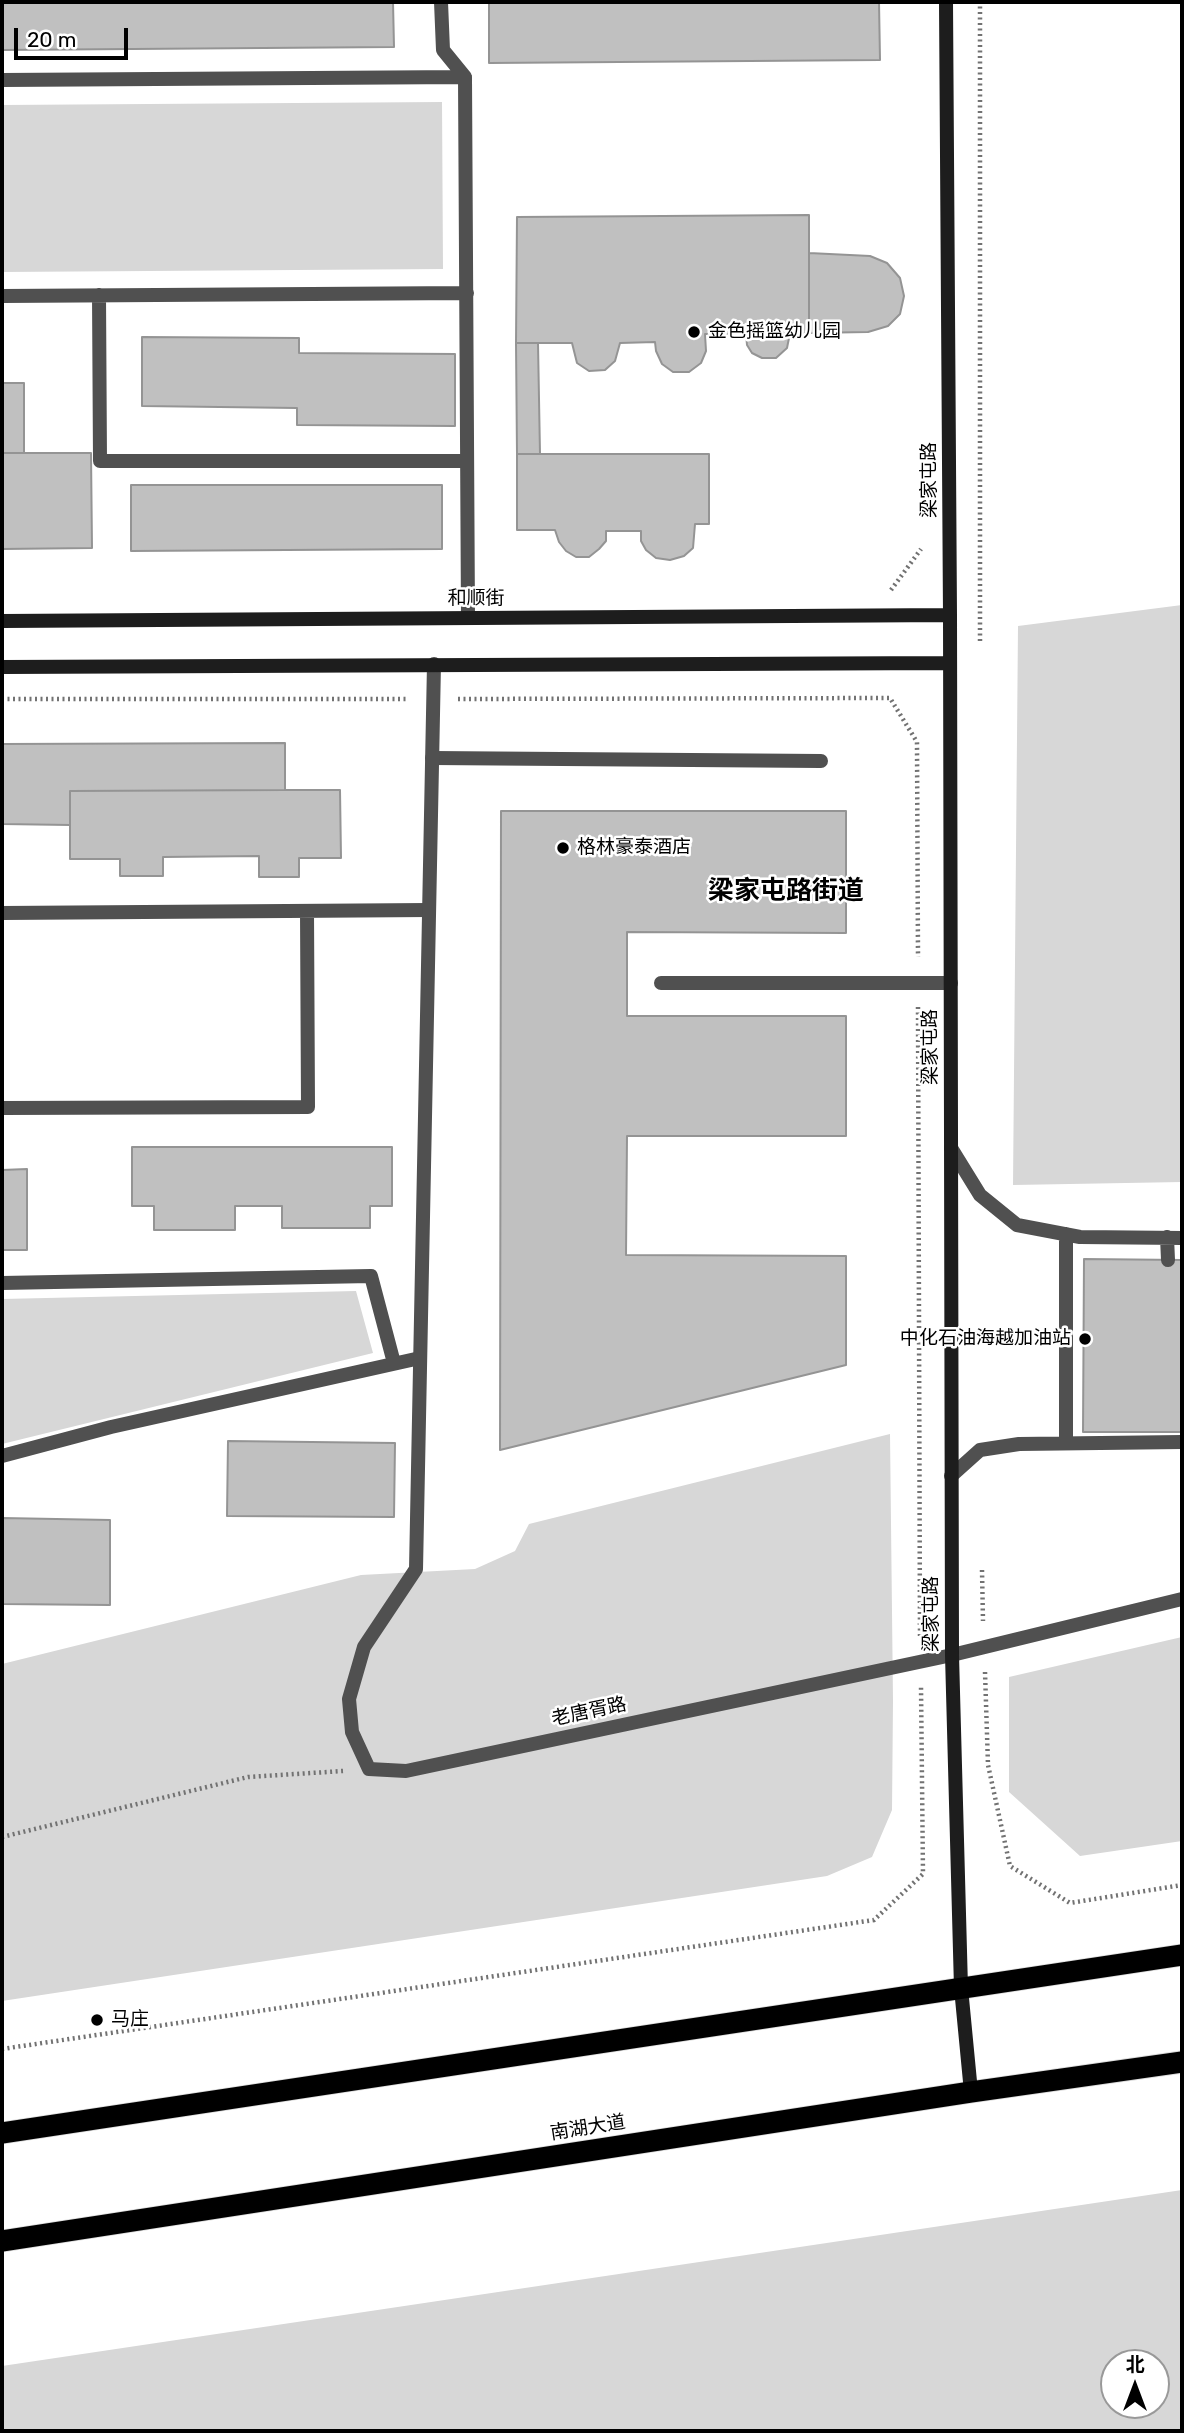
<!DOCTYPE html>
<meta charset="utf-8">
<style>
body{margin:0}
#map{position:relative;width:1184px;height:2433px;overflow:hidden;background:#fff;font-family:Rubik,"Noto Sans SC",sans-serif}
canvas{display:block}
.frame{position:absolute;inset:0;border:4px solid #000;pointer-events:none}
.north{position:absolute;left:1100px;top:2349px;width:70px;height:70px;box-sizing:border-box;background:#fff;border:2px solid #999;border-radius:50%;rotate:0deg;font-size:19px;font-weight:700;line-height:28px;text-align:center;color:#000}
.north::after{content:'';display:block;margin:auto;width:24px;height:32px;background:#000;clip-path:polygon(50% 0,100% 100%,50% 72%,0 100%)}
.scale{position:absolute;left:14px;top:28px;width:114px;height:32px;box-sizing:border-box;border:4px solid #000;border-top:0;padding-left:9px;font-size:21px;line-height:24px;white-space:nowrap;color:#000;-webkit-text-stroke:5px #fff;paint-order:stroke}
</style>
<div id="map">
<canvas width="1184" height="2433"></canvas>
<div class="frame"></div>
<div class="north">北</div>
<div class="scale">20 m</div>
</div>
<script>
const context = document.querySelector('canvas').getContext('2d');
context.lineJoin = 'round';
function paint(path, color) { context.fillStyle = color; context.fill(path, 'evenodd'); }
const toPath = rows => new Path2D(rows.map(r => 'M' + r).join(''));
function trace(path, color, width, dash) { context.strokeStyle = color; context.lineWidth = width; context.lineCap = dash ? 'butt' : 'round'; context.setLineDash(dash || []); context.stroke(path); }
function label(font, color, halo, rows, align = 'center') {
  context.font = font + ' Rubik,"Noto Sans SC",sans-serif'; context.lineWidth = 5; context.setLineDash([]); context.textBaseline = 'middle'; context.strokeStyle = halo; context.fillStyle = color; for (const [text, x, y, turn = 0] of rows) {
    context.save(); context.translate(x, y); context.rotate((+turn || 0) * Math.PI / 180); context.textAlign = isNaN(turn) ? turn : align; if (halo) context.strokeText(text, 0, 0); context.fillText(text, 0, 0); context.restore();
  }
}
const green = toPath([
 [442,102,443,269,2,272,2,105],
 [1182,605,1182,1182,1013,1185,1018,626],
 [356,1291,373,1353,2,1444,2,1299],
 [890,1434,893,1701,892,1810,872,1857,827,1876,2,2001,2,1664,361,1575,475,1569,515,1551,529,1524],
 [1182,1637,1182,1841,1080,1856,1009,1792,1009,1677],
 [1182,2190,1182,2431,2,2431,2,2366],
 [1156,2363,1156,2405,1114,2405,1114,2363]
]);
const building = toPath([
 [2,2,393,2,394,47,2,50,2,2],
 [489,2,879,2,880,60,489,63,489,2],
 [809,215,809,333,790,333,787,348,776,358,762,358,752,353,747,345,746,334,705,334,706,351,701,363,689,372,673,372,662,364,656,351,655,342,620,343,615,361,605,370,589,371,577,363,572,343,516,343,517,217,809,215],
 [809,253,870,256,887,263,900,278,904,296,900,314,888,326,868,332,809,333,809,253],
 [142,337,299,338,299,353,455,354,455,426,297,425,297,408,142,406,142,337],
 [516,343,538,343,540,454,517,454,516,343],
 [2,383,24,383,24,453,2,453,2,383],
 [2,453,91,453,92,548,2,549,2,453],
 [517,454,709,454,709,524,695,524,693,548,684,556,670,560,656,558,646,550,641,541,641,531,606,531,606,541,599,549,589,557,576,557,566,551,559,542,555,530,517,530,517,454],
 [131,485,442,485,442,549,131,551,131,485],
 [285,743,285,790,70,791,70,825,2,824,2,744,285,743],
 [285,790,340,790,341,858,299,858,299,877,259,877,259,856,163,857,163,876,120,876,120,859,70,859,70,791,285,790],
 [501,811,846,811,846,933,627,932,627,1016,846,1016,846,1136,627,1136,626,1255,846,1256,846,1365,500,1450,501,811],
 [132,1147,392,1147,392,1206,370,1206,370,1228,282,1228,282,1206,235,1206,235,1230,154,1230,154,1206,132,1206,132,1147],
 [27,1169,27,1250,2,1250,2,1170,27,1169],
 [1084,1259,1182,1260,1182,1432,1083,1432,1084,1259],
 [228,1441,395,1443,394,1517,227,1516,228,1441],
 [2,1518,110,1520,110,1605,2,1604,2,1518]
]);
const path = toPath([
 [891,590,921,549],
 [980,641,980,2],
 [2,699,407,699],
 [458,699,890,698,917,742,918,957],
 [918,1007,920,1636],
 [982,1570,983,1621],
 [985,1672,988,1765,1010,1866,1070,1903,1182,1885],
 [2,1837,248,1777,343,1771],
 [2,2049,874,1920,923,1874,921,1686]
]);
const lane = toPath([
 [441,2,443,50,465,77],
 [2,80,465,77,468,618],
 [99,295,100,461,467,461],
 [2,296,467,293],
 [432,758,821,761],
 [2,913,429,910],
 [661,983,951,983],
 [2,1108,308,1107,307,911],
 [951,1148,980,1195,1017,1225,1080,1237,1182,1238],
 [1066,1234,1066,1443],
 [1167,1237,1168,1260],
 [2,1283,371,1276,394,1363],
 [2,1456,111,1427,420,1358],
 [951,1476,980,1450,1019,1444,1182,1442]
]);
const street = toPath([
 [434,664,416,1569,364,1647,349,1699,352,1732,369,1769,406,1771,952,1655,1182,1599]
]);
const secondary = toPath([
 [946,2,950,615,952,1655,961,1988,971,2092],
 [2,621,950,615],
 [2,667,950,663]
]);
const highway = toPath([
 [2,2133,1182,1955],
 [2,2241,971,2092,1182,2062]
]);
const markers = [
 [694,332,7,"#000"],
 [563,848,7,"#000"],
 [1085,1339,7,"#000"],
 [97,2020,7,"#000"]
];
const poiNames = [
 ["金色摇篮幼儿园",708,332],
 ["格林豪泰酒店",577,848],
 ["中化石油海越加油站",1071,1339,"right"],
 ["马庄",111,2020]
];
const streetNames = [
 ["梁家屯路",930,480,-90],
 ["和顺街",476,599],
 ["梁家屯路",931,1047,-90],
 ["梁家屯路",932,1614,-90],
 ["老唐胥路",589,1712,-12],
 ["南湖大道",588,2128,-9]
];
const districtNames = [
 ["梁家屯路街道",786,891]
];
paint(green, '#d7d7d7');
paint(building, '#c0c0c0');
trace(building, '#949494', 2);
trace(highway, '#dbdbdb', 23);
trace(path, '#727272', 4.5, [2, 3.5]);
trace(lane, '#505050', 14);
trace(street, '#505050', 14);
trace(secondary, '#1d1d1d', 14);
trace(highway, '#000', 21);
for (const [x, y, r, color] of markers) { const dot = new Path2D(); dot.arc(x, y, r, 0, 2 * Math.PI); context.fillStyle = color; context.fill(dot); trace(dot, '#fff', 2.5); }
label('19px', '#000', '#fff', poiNames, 'left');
label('19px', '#000', '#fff', streetNames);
label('bold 26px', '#000', '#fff', districtNames);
</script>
